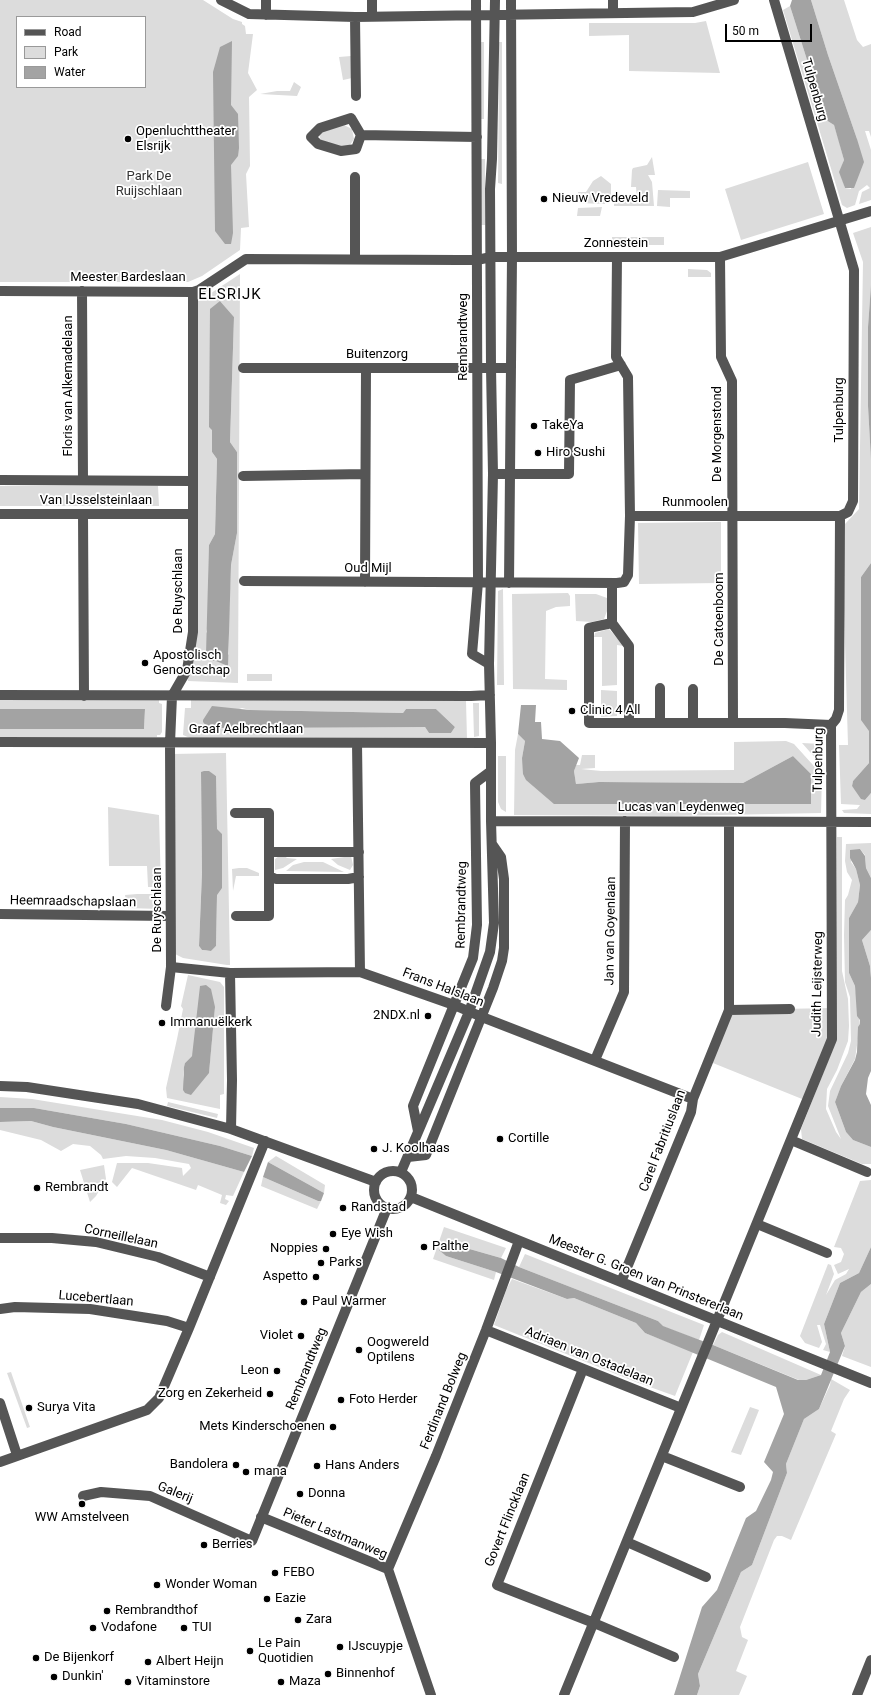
<!DOCTYPE html>
<meta charset="utf-8">
<style>
body{margin:0}
#map{position:relative;width:871px;height:1695px;overflow:hidden;background:#fff;font-family:Roboto,sans-serif}
canvas{display:block}
.legend{position:absolute;left:16px;top:16px;width:130px;height:72px;box-sizing:border-box;background:#fff;border:1px solid #999;margin:0;padding:5px 7px;list-style:none;font-size:12px;color:#000}
.legend li{display:flex;align-items:center;gap:8px;height:20px}
.legend b{width:20px;border:1px solid #999}
.scale{position:absolute;left:725px;top:24px;width:87px;height:18px;box-sizing:border-box;border:2px solid #000;border-top:0;padding-left:5px;font-size:12px;line-height:14px;white-space:nowrap;color:#000;-webkit-text-stroke:3px #fff;paint-order:stroke}
</style>
<div id="map">
<canvas width="871" height="1695"></canvas>
<ul class="legend">
<li><b style="height:5px;background:#555"></b>Road</li>
<li><b style="height:11px;background:#dcdcdc"></b>Park</li>
<li><b style="height:11px;background:#a3a3a3"></b>Water</li>
</ul>
<div class="scale">50 m</div>
</div>
<script>
const context = document.querySelector('canvas').getContext('2d');
context.lineJoin = 'round';
function paint(path, color) { context.fillStyle = color; context.fill(path, 'evenodd'); }
const toPath = rows => new Path2D(rows.map(r => 'M' + r).join(''));
function trace(path, color, width, dash) { context.strokeStyle = color; context.lineWidth = width; context.lineCap = dash ? 'butt' : 'round'; context.setLineDash(dash || []); context.stroke(path); }
function label(font, color, halo, rows, align = 'center') {
  context.font = font + ' Roboto,sans-serif'; context.lineWidth = 3.5; context.setLineDash([]); context.textBaseline = 'middle'; context.strokeStyle = halo; context.fillStyle = color; for (const [text, x, y, turn = 0] of rows) {
    context.save(); context.translate(x, y); context.rotate((+turn || 0) * Math.PI / 180); context.textAlign = isNaN(turn) ? turn : align; if (halo) context.strokeText(text, 0, 0); context.fillText(text, 0, 0); context.restore();
  }
}
const green = toPath([
 [0,0,203,0,233,19,242,22,242,24,245,26,246,34,253,34,248,73,257,90,249,97,250,166,246,174,249,227,241,228,240,250,202,276,188,282,0,282],
 [17,17,145,17,145,87,17,87],
 [811,0,844,0,857,40,863,47,871,44,871,137,869,131,865,131,871,150,871,200,859,204,862,192,870,188,867,185,859,191,855,205,847,208,842,205,783,10,790,6,826,120,834,125,839,141,844,160,840,172,845,188,851,189,857,139,828,55],
 [706,21,720,73,629,71,629,35,589,36,589,23,695,23],
 [480,42,484,42,484,119,480,119],
 [499,42,502,42,502,184,498,183],
 [351,56,352,78,343,80,339,57],
 [294,82,301,87,297,96,260,94,277,91,290,91],
 [344,125,352,129,354,139,350,145,343,147,321,141,319,134,320,131],
 [652,157,655,175,648,175,652,182,654,206,614,206,614,198,637,198,636,187,631,187,632,170,633,168,647,165],
 [481,159,485,159,485,225,480,225],
 [808,162,824,214,741,240,725,189],
 [601,176,611,184,611,198,605,198,605,204,578,203,578,192,586,192,593,181],
 [658,190,690,191,690,198,670,198,670,207,657,206],
 [602,207,600,216,577,216,578,208],
 [871,227,871,285,868,327,868,406,871,460,871,563,861,577,869,731,869,763,853,781,852,786,865,800,871,793,871,814,844,813,842,810,857,809,860,805,841,804,839,745,848,745,843,576,845,524,859,509,863,262,853,233],
 [612,237,664,237,664,245,612,245],
 [688,269,707,270,711,273,711,277,688,277],
 [240,274,238,683,188,681,187,674,191,622,197,300,199,301],
 [220,301,234,317,230,442,237,452,237,533,231,565,229,612,229,655,206,632,208,626,209,545,215,534,217,459,212,452,212,430],
 [0,486,158,486,159,506,0,506],
 [721,522,721,583,639,584,638,523],
 [503,589,504,685,497,685,498,591],
 [568,593,570,596,570,606,556,607,546,611,545,679,567,680,567,690,513,689,512,594],
 [575,594,596,594,607,598,607,611,604,619,592,622,576,621],
 [609,629,624,646,617,645,617,685,602,686,602,637,594,637,595,633],
 [247,674,272,674,272,681,247,681],
 [601,690,617,691,617,716,601,717],
 [0,700,159,700,159,703,162,704,162,732,160,735,157,735,157,737,0,737,0,729,144,729,145,710,0,709],
 [191,700,466,701,467,739,190,738,183,735,185,708,191,708],
 [242,708,250,710,403,713,406,709,436,709,455,727,451,733,429,733,425,727,203,722],
 [473,703,479,703,479,736,474,737],
 [518,734,525,741,522,758,555,804,810,804,811,774,793,756,743,783,599,782,576,784,574,771,576,765,580,765,582,755,595,755,595,768,581,769,601,771,734,770,734,742,786,741,794,744,822,775,821,813,671,816,514,815,515,750],
 [802,743,822,744,822,760,817,760],
 [226,753,230,965,227,965,183,958,175,954,172,754],
 [208,771,216,776,217,895,216,946,211,951,207,951,202,950,199,946,202,873,201,773],
 [498,756,506,756,506,812,501,809,498,802],
 [108,807,159,815,161,887,148,887,147,866,109,866],
 [837,837,842,837,842,971,848,999,849,1026,848,1041,837,1070,827,1089,826,1109,836,1132,841,1139,828,1106,830,1091,848,1053,851,1041,850,997,845,982,844,935,845,900,848,895,852,880,847,872,845,861,846,844,871,843,871,878,866,868,865,855,860,849,851,862,856,869,860,885,858,902,849,918,849,973,855,986,860,1024,855,1059,841,1086,835,1102,846,1132,853,1140,871,1147,871,1164,862,1164,802,1139,801,1129,836,1041],
 [282,854,287,858,297,859,283,868,275,870,275,859],
 [351,856,353,865,350,870,338,865,331,859],
 [304,862,323,862,344,872,286,871,293,865],
 [239,868,247,868,259,873,259,876,236,876,233,891,232,869],
 [137,894,160,894,160,909,127,908,125,895],
 [871,930,871,978,870,966,862,940],
 [188,975,220,982,224,987,224,1094,220,1095,220,1109,167,1098,166,1088,177,1039,183,1009,181,1006],
 [215,1007,209,1072,185,1093,183,1075,185,1063,192,1056],
 [832,1008,833,1034,807,1101,708,1061,729,1010],
 [0,1097,32,1099,162,1120,208,1132,254,1148,252,1156,220,1146,126,1124,34,1108,0,1108],
 [168,1102,218,1114,217,1118,167,1106],
 [31,1121,53,1127,166,1150,244,1172,233,1196,226,1195,225,1199,229,1201,226,1205,220,1203,222,1195,198,1185,196,1190,132,1168,117,1187,112,1182,117,1163,148,1163,182,1168,183,1176,191,1168,189,1164,155,1158,126,1156,103,1159,101,1155,90,1146,73,1144,61,1151,41,1140,0,1130,0,1122],
 [276,1156,325,1185,324,1193,268,1162],
 [104,1165,106,1179,96,1196,90,1202,80,1170],
 [263,1177,318,1201,321,1201,317,1209,261,1186],
 [871,1180,871,1247,859,1273,840,1283,824,1324,830,1352,823,1350,826,1344,820,1325,817,1325,822,1342,819,1348,805,1343,800,1336,828,1264,831,1265,834,1274,826,1295,835,1280,846,1274,849,1269,838,1274,834,1265,841,1262,844,1254,841,1248,834,1247,860,1181],
 [444,1227,506,1248,501,1258,452,1244,442,1243,439,1249,446,1256,496,1272,494,1280,433,1259],
 [525,1254,704,1325,699,1340,662,1326,658,1321,519,1267],
 [512,1279,567,1299,574,1298,636,1323,645,1333,693,1352,675,1396,636,1382,494,1325,507,1288],
 [871,1284,871,1367,842,1356,845,1346,841,1333,861,1292],
 [722,1332,821,1375,806,1380,799,1380,713,1345,718,1335],
 [11,1372,30,1427,27,1428,7,1373],
 [831,1379,850,1390,844,1399,831,1431,836,1434,791,1540,782,1536,777,1536,774,1540,740,1627,742,1637,748,1640,736,1671,747,1676,739,1695,697,1695,700,1686,698,1674,741,1572,752,1565,787,1473,786,1464,804,1419,819,1409,830,1385],
 [750,1407,759,1410,741,1455,731,1452]
]);
const water = toPath([
 [792,0,811,0,828,55,857,139,864,162,854,188,845,188,839,172,844,160,834,125,826,120,790,6],
 [232,41,231,105,238,114,239,148,238,156,231,165,233,233,231,244,225,244,215,231,213,72,220,47],
 [871,285,871,460,868,406,868,327],
 [220,301,234,317,230,442,237,452,237,533,231,565,228,666,216,661,211,661,206,654,209,545,215,534,217,459,212,452,212,430,209,427,210,309],
 [871,563,871,793,865,800,861,799,852,786,853,781,869,763,869,731,861,720,861,577],
 [521,705,536,705,535,722,541,722,542,739,560,741,579,758,574,771,576,784,599,782,743,783,793,756,811,774,811,804,554,804,526,780,523,774,522,758,525,741,518,734],
 [212,706,250,710,403,713,406,709,436,709,455,727,451,733,429,733,425,727,208,728,203,722,203,720],
 [0,709,145,709,144,729,0,729],
 [204,771,209,771,216,776,217,829,222,834,222,888,217,895,216,946,211,951,202,950,199,946,202,873,201,772],
 [860,849,865,856,866,868,871,878,871,930,862,940,870,966,871,978,871,1071,868,1078,866,1094,871,1105,871,1147,853,1140,846,1132,835,1102,841,1086,855,1060,857,1052,858,1027,860,1024,860,1020,857,1016,855,986,849,973,849,918,858,902,860,885,856,869,850,858,850,850],
 [206,985,211,989,215,1007,209,1073,191,1095,185,1093,183,1090,184,1067,185,1063,192,1056,200,986],
 [0,1108,34,1108,126,1124,220,1146,252,1156,244,1172,166,1150,53,1127,31,1121,0,1122],
 [268,1162,324,1193,321,1201,318,1201,263,1177],
 [441,1243,452,1244,501,1258,519,1267,658,1321,663,1326,713,1345,798,1380,806,1380,821,1375,830,1352,824,1324,840,1283,859,1273,871,1247,871,1284,861,1292,841,1333,845,1346,819,1409,804,1419,786,1464,787,1473,752,1565,741,1572,698,1674,700,1686,697,1695,674,1695,702,1607,717,1590,746,1518,756,1511,771,1480,773,1472,764,1462,784,1414,776,1387,645,1333,636,1323,574,1298,567,1299,496,1272,446,1256,439,1250]
]);
const minor = toPath([
 [221,0,249,14,355,17,693,12,734,0],
 [476,0,478,582,472,654,489,664],
 [613,13,613,0],
 [266,15,266,0],
 [372,16,372,0],
 [355,17,356,96],
 [361,135,356,149,341,151,318,144,311,137,320,128,351,118,361,135,477,137],
 [355,177,355,259],
 [617,257,616,357,628,377,630,516],
 [720,257,721,357,732,381,733,723],
 [0,291,193,292,199,290,246,259,459,260,477,260,491,257,720,257,871,211],
 [82,291,83,480],
 [243,368,511,368],
 [493,474,569,474,570,380,621,365],
 [243,476,365,474],
 [0,480,192,481],
 [0,514,192,514],
 [83,514,84,696],
 [244,581,617,583,624,582,628,575,630,516,840,516],
 [365,582,366,368],
 [509,583,512,257,511,0],
 [612,583,612,623,629,646,629,723],
 [612,623,589,628,589,723,785,723,831,725],
 [660,688,660,723],
 [0,695,471,696,490,695],
 [693,723,693,689],
 [0,742,491,743],
 [357,743,360,972],
 [235,813,269,813,269,916,236,916],
 [491,821,871,822],
 [269,852,359,852],
 [269,876,276,879,348,879,359,877],
 [0,914,170,916],
 [171,967,230,973,360,972,454,1005,482,1017,693,1099],
 [230,973,232,1080,231,1129],
 [166,1006,171,967,170,743,172,696,187,670,193,632,193,292],
 [729,1010,790,1009],
 [595,1060,624,992,625,821],
 [0,1086,27,1087,138,1104,231,1129,376,1182],
 [418,1131,413,1106,473,958,477,925,475,783,491,771],
 [791,1140,867,1172],
 [408,1157,426,1155,493,988,502,961,504,948,504,879,501,857,492,844],
 '374 1190a19 19 0 1 1 38 0a19 19 0 1 1-38 0Z',
 [401,1172,469,1012,490,952,494,923,491,821,491,743,489,664,493,474,491,368,490,189,492,159,495,0],
 [411,1197,871,1383],
 [757,1224,827,1253],
 [0,1238,52,1238,96,1242,158,1257,210,1277],
 [621,1282,691,1112,693,1099,729,1010,729,822],
 [0,1309,15,1307,90,1309,167,1321,189,1328],
 [486,1330,681,1408],
 [583,1369,497,1585,594,1623,674,1657],
 [0,1403,17,1455],
 [662,1456,740,1487],
 [0,1462,147,1410,159,1398,189,1328,265,1141],
 [83,1496,101,1492,150,1496,252,1541,387,1208],
 [261,1517,388,1569,431,1695],
 [627,1542,706,1577],
 [388,1569,436,1456,486,1330,519,1241],
 [564,1695,832,1039,831,725,836,719,839,710,840,516,848,512,853,501,854,270,774,0],
 [857,1695,871,1660]
]);
const markers = [
 [128,139,4,"#000"],
 [544,199,4,"#000"],
 [534,426,4,"#000"],
 [538,453,4,"#000"],
 [145,663,4,"#000"],
 [572,711,4,"#000"],
 [428,1016,4,"#000"],
 [162,1023,4,"#000"],
 [500,1139,4,"#000"],
 [374,1149,4,"#000"],
 [37,1188,4,"#000"],
 [343,1208,4,"#000"],
 [333,1234,4,"#000"],
 [424,1247,4,"#000"],
 [326,1249,4,"#000"],
 [321,1263,4,"#000"],
 [316,1277,4,"#000"],
 [304,1302,4,"#000"],
 [301,1336,4,"#000"],
 [359,1350,4,"#000"],
 [277,1371,4,"#000"],
 [270,1394,4,"#000"],
 [341,1400,4,"#000"],
 [29,1408,4,"#000"],
 [333,1427,4,"#000"],
 [236,1465,4,"#000"],
 [317,1466,4,"#000"],
 [246,1472,4,"#000"],
 [300,1494,4,"#000"],
 [82,1504,4,"#000"],
 [204,1545,4,"#000"],
 [275,1573,4,"#000"],
 [157,1585,4,"#000"],
 [267,1599,4,"#000"],
 [107,1611,4,"#000"],
 [298,1620,4,"#000"],
 [93,1628,4,"#000"],
 [184,1628,4,"#000"],
 [340,1647,4,"#000"],
 [250,1651,4,"#000"],
 [36,1658,4,"#000"],
 [148,1662,4,"#000"],
 [328,1674,4,"#000"],
 [54,1677,4,"#000"],
 [128,1682,4,"#000"],
 [281,1682,4,"#000"]
];
const streetNames = [
 ["Tulpenburg",814,90,74],
 ["Zonnestein",616,244],
 ["Meester Bardeslaan",128,278],
 ["Rembrandtweg",464,337,-90],
 ["Buitenzorg",377,355],
 ["Floris van Alkemadelaan",69,386,-90],
 ["Tulpenburg",840,410,-90],
 ["De Morgenstond",718,434,-90],
 ["Van IJsselsteinlaan",96,501],
 ["Runmoolen",695,503],
 ["Oud Mijl",368,569],
 ["De Ruyschlaan",179,591,-90],
 ["De Catoenboom",720,619,-90],
 ["Graaf Aelbrechtlaan",246,730],
 ["Tulpenburg",819,760,-89],
 ["Lucas van Leydenweg",681,808],
 ["Heemraadschapslaan",73,902,1],
 ["Rembrandtweg",462,905,-89],
 ["De Ruyschlaan",158,910,-90],
 ["Jan van Goyenlaan",611,931,-89],
 ["Judith Leijsterweg",818,984,-89],
 ["Frans Halslaan",443,988,21],
 ["Carel Fabritiuslaan",663,1141,-69],
 ["Corneillelaan",121,1237,12],
 ["Meester G. Groen van Prinstererlaan",646,1278,22],
 ["Lucebertlaan",96,1299,5],
 ["Adriaen van Ostadelaan",589,1357,22],
 ["Rembrandtweg",307,1369,-68],
 ["Ferdinand Bolweg",444,1401,-68],
 ["Galerij",175,1493,22],
 ["Govert Flincklaan",508,1520,-68],
 ["Pieter Lastmanweg",335,1534,23]
];
const poiNames = [
 ["Openluchttheater",136,132],
 ["Elsrijk",136,147],
 ["Nieuw Vredeveld",552,199],
 ["TakeYa",542,426],
 ["Hiro Sushi",546,453],
 ["Apostolisch",153,656],
 ["Genootschap",153,671],
 ["Clinic 4 All",580,711],
 ["2NDX.nl",420,1016,"right"],
 ["Immanuëlkerk",170,1023],
 ["Cortille",508,1139],
 ["J. Koolhaas",382,1149],
 ["Rembrandt",45,1188],
 ["Randstad",351,1208],
 ["Eye Wish",341,1234],
 ["Palthe",432,1247],
 ["Noppies",318,1249,"right"],
 ["Parks",329,1263],
 ["Aspetto",308,1277,"right"],
 ["Paul Warmer",312,1302],
 ["Violet",293,1336,"right"],
 ["Oogwereld",367,1343],
 ["Optilens",367,1358],
 ["Leon",269,1371,"right"],
 ["Zorg en Zekerheid",262,1394,"right"],
 ["Foto Herder",349,1400],
 ["Surya Vita",37,1408],
 ["Mets Kinderschoenen",325,1427,"right"],
 ["Bandolera",228,1465,"right"],
 ["Hans Anders",325,1466],
 ["mana",254,1472],
 ["Donna",308,1494],
 ["WW Amstelveen",82,1518,"center"],
 ["Berries",212,1545],
 ["FEBO",283,1573],
 ["Wonder Woman",165,1585],
 ["Eazie",275,1599],
 ["Rembrandthof",115,1611],
 ["Zara",306,1620],
 ["Vodafone",101,1628],
 ["TUI",192,1628],
 ["Le Pain",258,1644],
 ["Quotidien",258,1659],
 ["IJscuypje",348,1647],
 ["De Bijenkorf",44,1658],
 ["Albert Heijn",156,1662],
 ["Binnenhof",336,1674],
 ["Dunkin'",62,1677],
 ["Vitaminstore",136,1682],
 ["Maza",289,1682]
];
const parkNames = [
 ["Park De",149,177],
 ["Ruijschlaan",149,192]
];
const quarterNames = [
 ["ELSRIJK",230,295]
];
paint(green, '#dcdcdc');
paint(water, '#a3a3a3');
trace(minor, '#555', 10);
for (const [x, y, r, color] of markers) { const dot = new Path2D(); dot.arc(x, y, r, 0, 2 * Math.PI); context.fillStyle = color; context.fill(dot); trace(dot, '#fff', 1.5); }
label('13px', '#000', '#fff', streetNames);
label('13px', '#000', '#fff', poiNames, 'left');
label('13px', '#333', '#fff', parkNames);
context.letterSpacing = '1px';
label('15px', '#000', '#fff', quarterNames);
context.letterSpacing = '0px';
</script>
